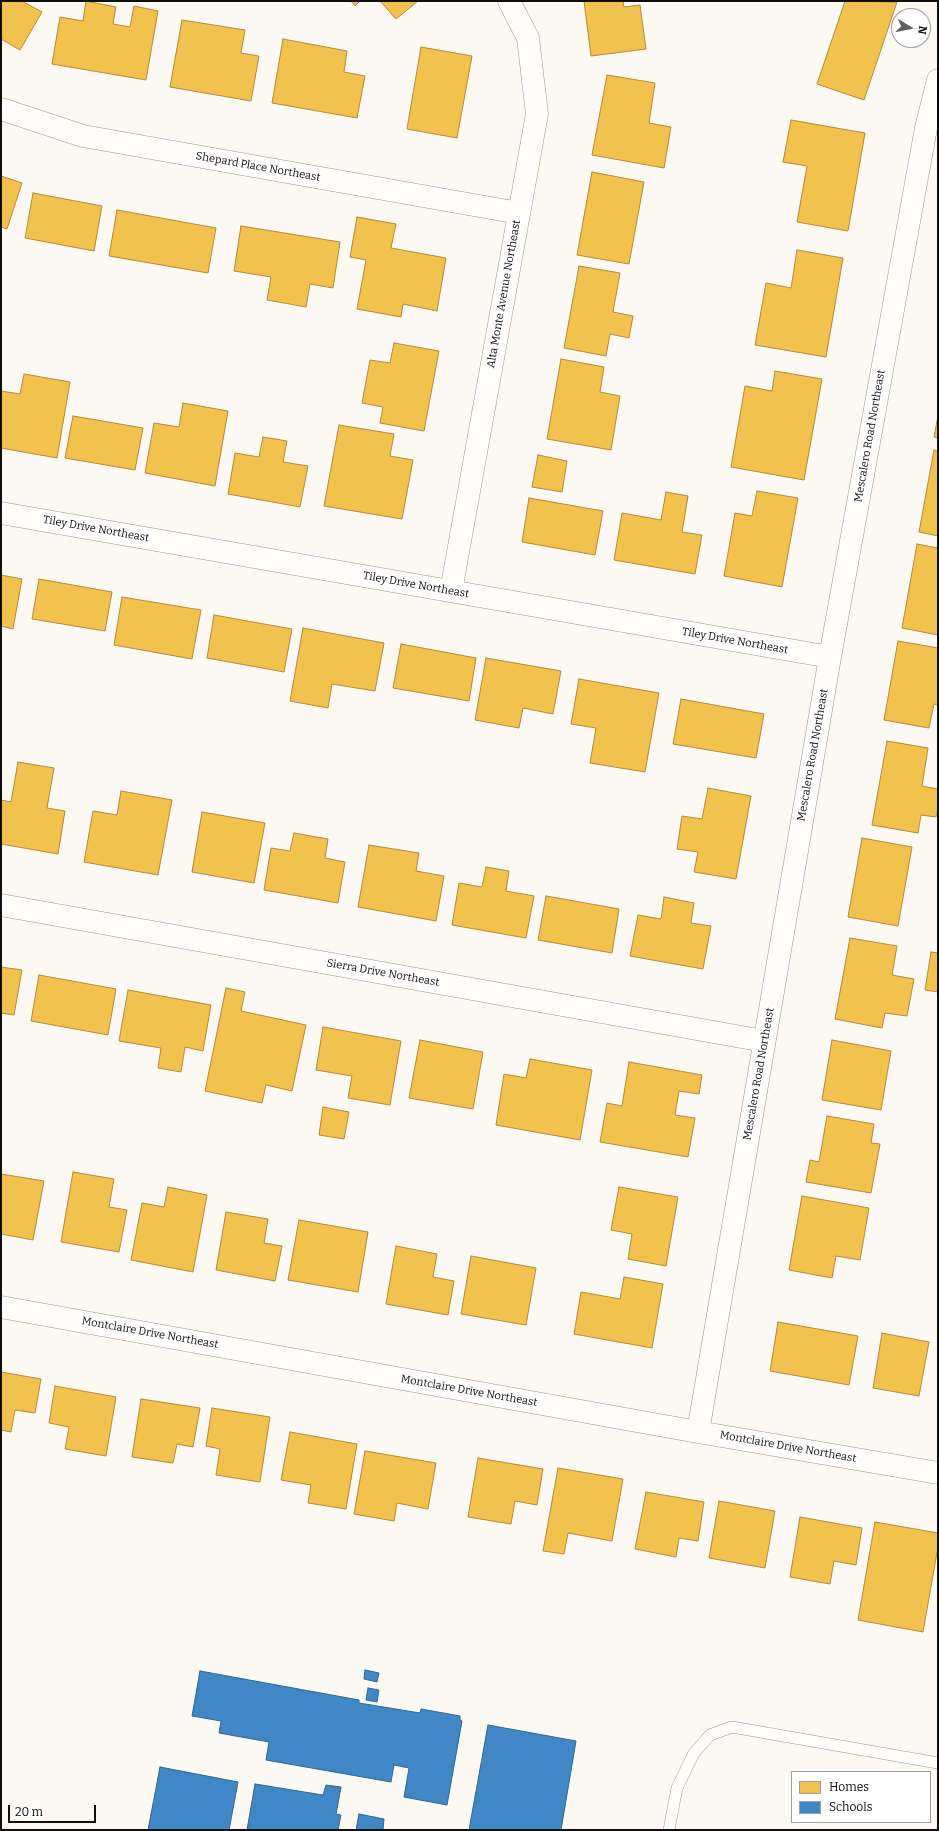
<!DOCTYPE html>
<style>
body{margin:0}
#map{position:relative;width:939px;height:1831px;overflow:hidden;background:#fcf9f2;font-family:Bitter,serif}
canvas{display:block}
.frame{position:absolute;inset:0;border:2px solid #0e0e0e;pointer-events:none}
.legend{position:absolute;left:791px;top:1771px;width:140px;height:52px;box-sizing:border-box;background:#fff;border:1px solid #9f9f9f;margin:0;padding:5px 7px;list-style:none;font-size:12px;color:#0e0e0e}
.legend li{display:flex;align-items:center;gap:8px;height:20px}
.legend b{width:20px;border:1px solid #9f9f9f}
.north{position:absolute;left:891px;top:8px;width:40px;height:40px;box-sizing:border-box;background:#fff;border:1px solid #9f9f9f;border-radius:50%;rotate:100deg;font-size:11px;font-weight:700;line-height:16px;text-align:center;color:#0e0e0e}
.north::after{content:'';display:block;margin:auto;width:14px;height:18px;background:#61605e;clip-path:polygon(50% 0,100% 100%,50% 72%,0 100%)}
.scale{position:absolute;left:8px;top:1805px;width:88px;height:18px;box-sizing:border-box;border:2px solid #0e0e0e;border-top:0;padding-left:5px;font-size:12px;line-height:14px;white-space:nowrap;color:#0e0e0e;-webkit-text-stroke:3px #fff;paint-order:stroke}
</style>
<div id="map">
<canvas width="939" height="1831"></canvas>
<div class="frame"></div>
<ul class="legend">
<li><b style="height:11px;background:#f2c14e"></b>Homes</li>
<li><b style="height:11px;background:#3f88c5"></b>Schools</li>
</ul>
<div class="north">N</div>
<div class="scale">20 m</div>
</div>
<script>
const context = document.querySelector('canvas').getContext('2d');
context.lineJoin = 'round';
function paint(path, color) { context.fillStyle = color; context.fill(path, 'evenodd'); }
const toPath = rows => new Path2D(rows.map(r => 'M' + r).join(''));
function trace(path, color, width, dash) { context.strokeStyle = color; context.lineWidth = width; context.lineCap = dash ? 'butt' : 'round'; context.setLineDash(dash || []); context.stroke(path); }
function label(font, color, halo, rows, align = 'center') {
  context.font = font + ' Bitter,serif'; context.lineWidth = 4; context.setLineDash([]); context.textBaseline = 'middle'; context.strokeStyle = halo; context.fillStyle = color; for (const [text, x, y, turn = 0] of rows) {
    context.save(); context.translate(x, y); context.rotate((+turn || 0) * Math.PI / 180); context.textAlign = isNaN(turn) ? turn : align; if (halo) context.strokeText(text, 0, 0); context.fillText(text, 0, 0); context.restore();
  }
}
const homes = toPath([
 [1,1,22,1,42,12,20,50,1,39,1,1],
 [86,1,116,7,113,24,130,27,134,6,158,11,146,80,52,64,60,17,83,21,86,1],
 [351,1,360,1,355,6,351,1],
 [380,1,418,1,396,19,380,1],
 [584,1,623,1,624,7,640,5,646,49,591,56,584,1],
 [845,1,897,2,864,100,817,84,845,1],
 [182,20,245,30,241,53,259,56,251,101,170,87,182,20],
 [283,39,347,51,344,72,365,76,357,118,272,103,283,39],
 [421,47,472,56,457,138,407,129,421,47],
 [607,75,655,83,649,123,671,127,664,168,592,155,607,75],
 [791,120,865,133,848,231,797,222,807,166,783,162,791,120],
 [592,172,644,182,629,264,577,255,592,172],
 [1,176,22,183,7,229,1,227,1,176],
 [33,193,102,206,94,251,25,238,33,193],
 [117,210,216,228,208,273,109,256,117,210],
 [357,217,396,224,391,248,446,258,437,311,403,304,401,317,357,309,366,260,350,257,357,217],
 [241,226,340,242,333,288,310,284,306,307,267,300,271,277,234,271,241,226],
 [797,250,843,258,826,357,755,345,766,283,791,288,797,250],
 [579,266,620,273,613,312,633,316,629,338,610,334,606,356,564,348,579,266],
 [394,343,439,351,424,431,380,423,383,407,362,403,370,360,390,363,394,343],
 [561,359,604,367,600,392,620,396,611,450,547,439,561,359],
 [775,371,822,379,804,480,731,467,745,386,772,391,775,371],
 [24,374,70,382,57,458,1,448,1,391,20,394,24,374],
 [183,403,228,411,215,486,145,473,154,423,179,427,183,403],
 [73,416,143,428,135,470,65,458,73,416],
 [938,416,938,438,934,437,938,416],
 [339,425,394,434,390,456,413,460,402,519,324,506,339,425],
 [263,437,287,441,283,462,308,466,300,507,228,494,235,453,259,457,263,437],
 [934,450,938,451,938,536,919,532,934,450],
 [538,455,567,461,562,492,532,487,538,455],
 [757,491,798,498,782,587,724,576,735,513,752,516,757,491],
 [666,492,688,496,682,532,702,535,695,574,614,560,622,513,661,520,666,492],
 [529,498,603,511,595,555,522,542,529,498],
 [917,544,938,548,938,635,902,628,917,544],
 [1,575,22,579,13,629,1,626,1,575],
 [39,579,112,592,105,631,32,619,39,579],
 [122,597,201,610,192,659,114,645,122,597],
 [214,615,292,629,284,672,207,658,214,615],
 [303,628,384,643,375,691,332,684,328,708,290,701,303,628],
 [898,641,938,648,938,705,934,704,929,728,884,720,898,641],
 [401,644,476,658,469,701,393,688,401,644],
 [486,658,561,671,553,714,523,708,519,728,475,720,486,658],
 [579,679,659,693,645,772,590,763,596,728,571,724,579,679],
 [681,699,764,714,756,758,673,744,681,699],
 [887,741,928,748,922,786,938,789,938,808,936,817,921,815,918,833,872,825,887,741],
 [18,762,54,768,47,808,65,811,58,854,1,844,1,800,11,802,18,762],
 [708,788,751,796,736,879,694,872,698,852,677,849,682,816,702,819,708,788],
 [121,791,172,800,158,875,84,862,93,811,117,815,121,791],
 [202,812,265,823,254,883,192,872,202,812],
 [294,833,328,839,325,858,345,862,338,903,264,890,271,848,290,851,294,833],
 [862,838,912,847,898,926,848,917,862,838],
 [369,845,419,853,416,871,444,876,436,921,358,907,369,845],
 [486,867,509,871,506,891,534,896,526,938,452,925,459,883,482,887,486,867],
 [546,896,619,909,612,953,538,940,546,896],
 [664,897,694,903,691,923,711,926,703,969,630,956,638,915,661,919,664,897],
 [850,938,897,946,892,975,914,979,907,1016,885,1013,882,1028,835,1019,850,938],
 [931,952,938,953,938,992,925,990,931,952],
 [1,967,22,970,14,1015,1,1013,1,967],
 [39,975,116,989,108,1035,31,1021,39,975],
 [226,988,245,992,241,1011,306,1025,292,1091,266,1085,262,1103,205,1091,226,988],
 [128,990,211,1005,203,1051,185,1047,181,1072,158,1068,161,1048,119,1041,128,990],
 [323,1027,401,1041,390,1105,348,1098,352,1076,316,1070,323,1027],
 [420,1040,483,1052,473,1109,409,1098,420,1040],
 [832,1040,891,1051,881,1110,822,1100,832,1040],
 [530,1059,592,1070,580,1140,496,1125,504,1074,526,1078,530,1059],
 [629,1062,702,1075,699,1094,679,1091,675,1115,695,1118,688,1157,600,1142,607,1103,622,1106,629,1062],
 [323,1107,349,1112,344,1139,319,1135,323,1107],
 [827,1116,874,1124,871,1143,880,1144,871,1193,806,1182,810,1160,819,1162,827,1116],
 [73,1172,114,1179,109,1207,127,1210,119,1252,61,1242,73,1172],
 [1,1174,44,1181,33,1240,1,1234,1,1174],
 [168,1187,207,1195,193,1272,131,1260,142,1203,164,1207,168,1187],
 [619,1187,678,1197,666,1266,628,1259,632,1234,611,1230,619,1187],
 [802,1196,869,1208,860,1260,836,1256,832,1278,789,1270,802,1196],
 [226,1212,268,1219,264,1243,282,1246,275,1281,216,1270,226,1212],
 [299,1220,368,1232,358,1292,288,1280,299,1220],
 [396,1246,437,1254,433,1277,454,1281,448,1315,386,1304,396,1246],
 [471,1256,536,1268,526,1325,461,1314,471,1256],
 [624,1277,663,1284,652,1348,574,1334,581,1292,620,1299,624,1277],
 [778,1322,858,1336,849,1385,770,1371,778,1322],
 [882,1333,929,1342,919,1396,873,1388,882,1333],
 [1,1372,41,1379,35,1413,15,1410,11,1432,1,1430,1,1372],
 [55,1386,116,1397,106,1456,65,1449,69,1427,49,1423,55,1386],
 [141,1399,200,1408,193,1447,177,1444,173,1463,132,1457,141,1399],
 [212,1408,270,1417,260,1482,216,1475,220,1449,206,1446,212,1408],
 [290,1432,357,1444,346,1509,308,1503,311,1485,281,1480,290,1432],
 [365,1451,436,1463,428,1509,397,1503,394,1521,354,1514,365,1451],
 [478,1458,543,1469,537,1505,515,1501,511,1524,468,1517,478,1458],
 [558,1468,623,1479,612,1541,568,1533,564,1554,543,1551,558,1468],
 [646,1492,704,1502,698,1541,679,1538,676,1557,635,1549,646,1492],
 [719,1501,775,1511,765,1568,709,1558,719,1501],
 [800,1517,862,1528,856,1565,834,1561,830,1584,790,1577,800,1517],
 [875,1522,938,1533,938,1547,923,1632,858,1620,875,1522]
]);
const schools = toPath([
 [365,1670,379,1673,377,1682,364,1679,365,1670],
 [200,1671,359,1700,359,1703,420,1713,421,1709,460,1716,460,1720,462,1721,447,1805,404,1797,409,1768,394,1765,391,1782,266,1760,269,1742,219,1733,221,1721,192,1716,200,1671],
 [368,1688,379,1690,377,1702,366,1700,368,1688],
 [488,1725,576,1741,561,1830,469,1830,488,1725],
 [160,1767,238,1782,229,1830,148,1830,160,1767],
 [255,1784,323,1795,326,1785,341,1787,336,1814,341,1815,338,1830,247,1830,255,1784],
 [359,1814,384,1819,383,1830,356,1830,359,1814]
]);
const service = toPath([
 [669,1830,677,1788,694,1753,710,1735,732,1727,938,1763]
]);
const minor = toPath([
 [1,109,83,136,519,213],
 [1,513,830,657],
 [451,591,537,114,528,38,509,1],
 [1,905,764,1041],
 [1,1307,698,1432,938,1473],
 [698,1432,830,657,926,128,938,80]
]);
const streetNames = [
 ["Shepard Place Northeast",258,167,10],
 ["Alta Monte Avenue Northeast",504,294,-80],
 ["Mescalero Road Northeast",870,436,-80],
 ["Tiley Drive Northeast",96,529,10],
 ["Tiley Drive Northeast",416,585,10],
 ["Tiley Drive Northeast",735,641,10],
 ["Mescalero Road Northeast",813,755,-80],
 ["Sierra Drive Northeast",383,973,10],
 ["Mescalero Road Northeast",759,1074,-80],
 ["Montclaire Drive Northeast",150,1333,10],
 ["Montclaire Drive Northeast",469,1391,10],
 ["Montclaire Drive Northeast",788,1447,10]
];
paint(homes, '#f2c14e');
trace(homes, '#ae8b3b', 1);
paint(schools, '#3f88c5');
trace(schools, '#30638e', 1);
trace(service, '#959491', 12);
trace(minor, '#959491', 23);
trace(service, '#fffefd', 11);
trace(minor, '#fffefd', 22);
label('11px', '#0e0e0e', '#fff', streetNames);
</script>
